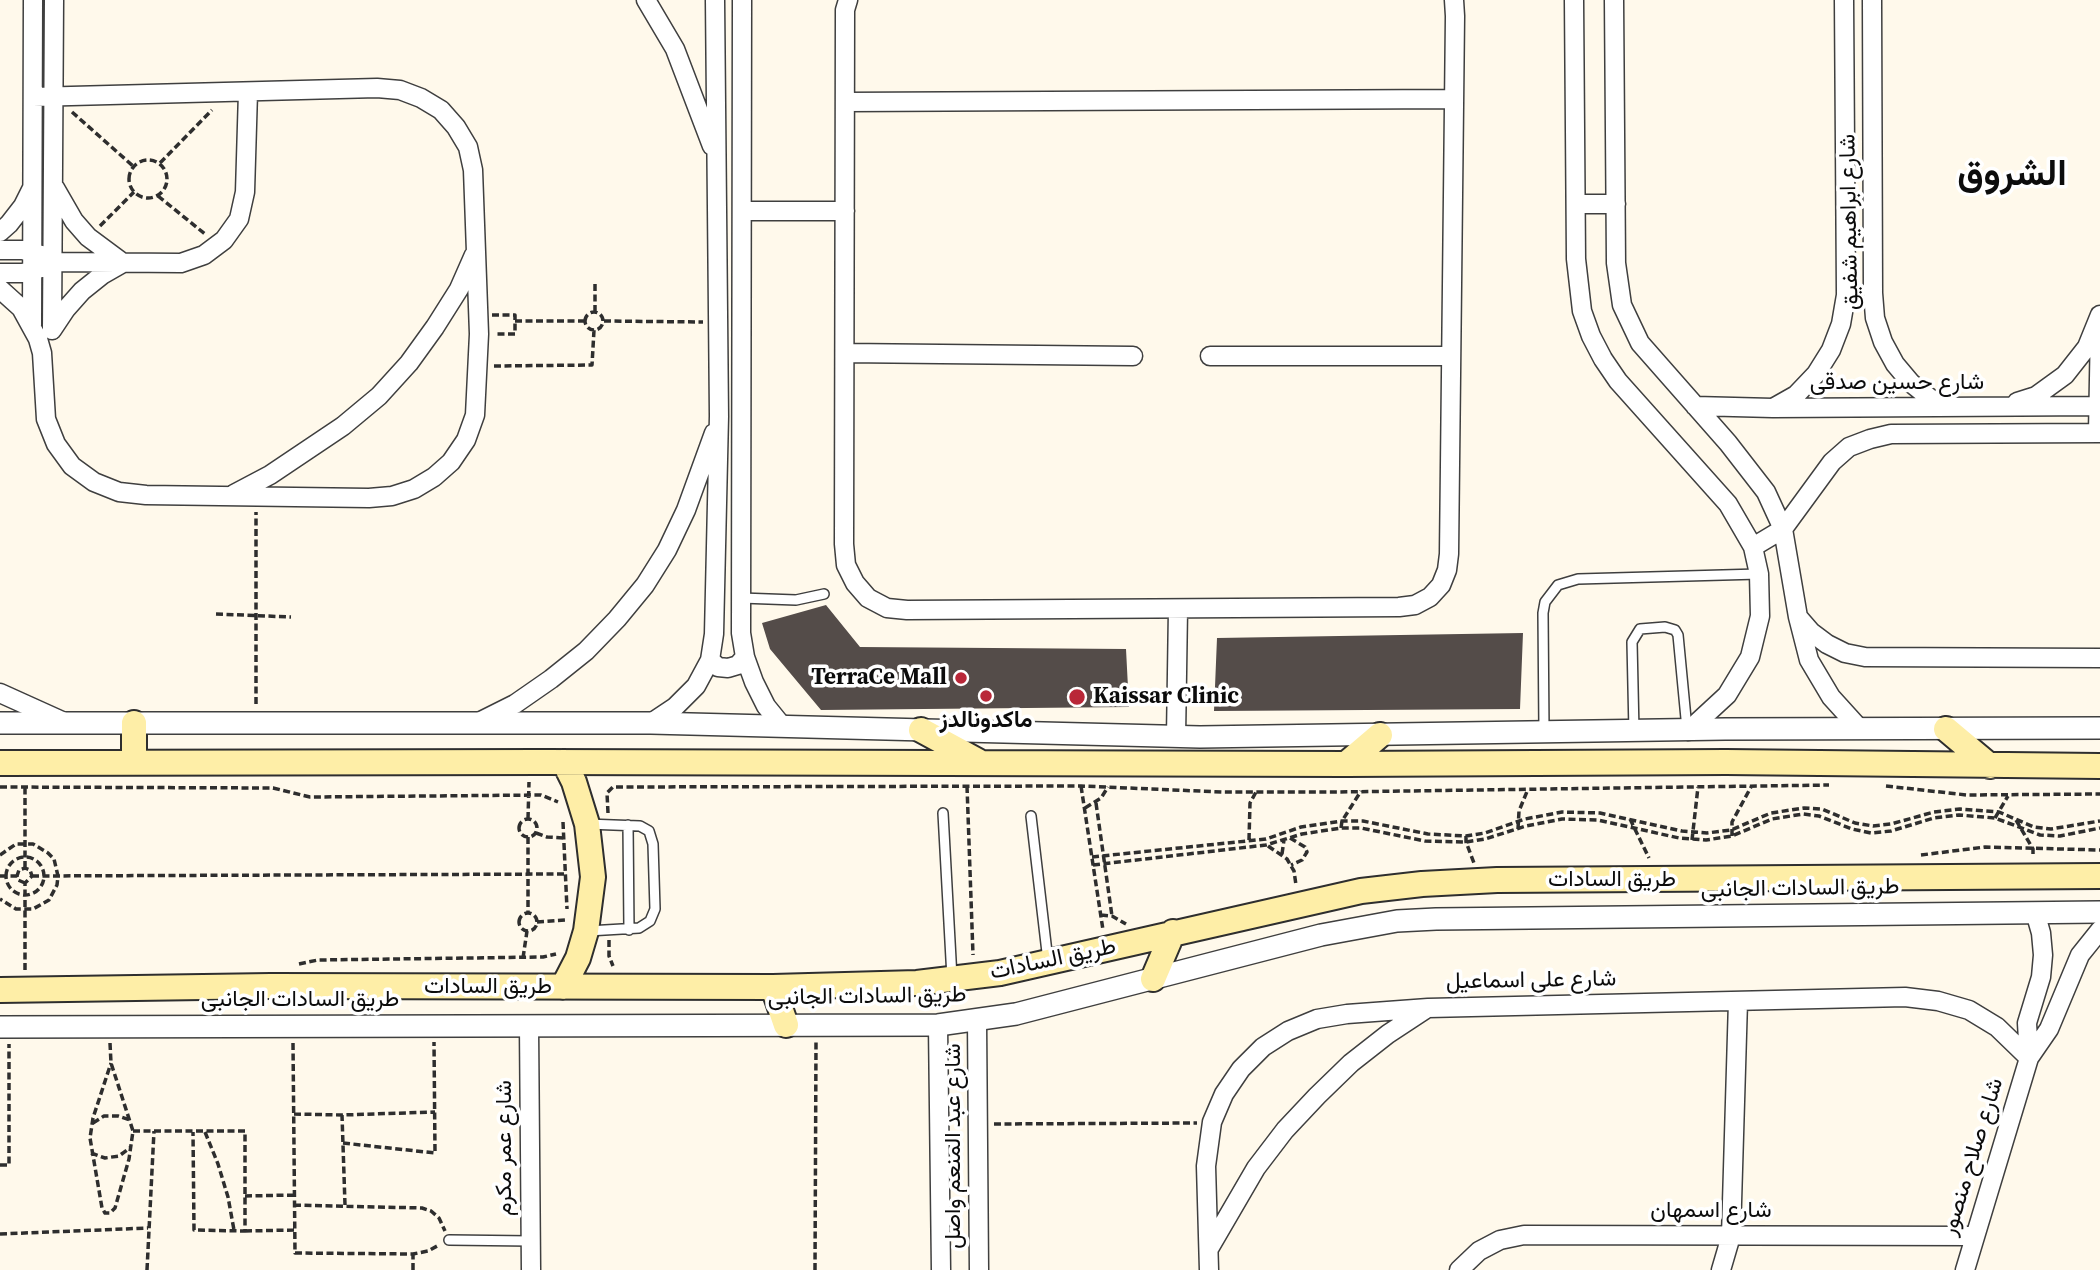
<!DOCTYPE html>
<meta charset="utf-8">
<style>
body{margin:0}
canvas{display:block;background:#fff9eb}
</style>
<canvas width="2100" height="1270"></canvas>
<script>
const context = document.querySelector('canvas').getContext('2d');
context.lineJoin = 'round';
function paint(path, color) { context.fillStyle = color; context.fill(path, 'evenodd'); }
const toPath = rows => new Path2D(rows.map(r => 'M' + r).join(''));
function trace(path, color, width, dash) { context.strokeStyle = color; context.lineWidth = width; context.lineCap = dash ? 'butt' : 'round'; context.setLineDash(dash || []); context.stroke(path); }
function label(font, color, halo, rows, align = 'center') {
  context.font = font + ' "Source Serif 4",Vazirmatn,serif'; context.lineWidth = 7; context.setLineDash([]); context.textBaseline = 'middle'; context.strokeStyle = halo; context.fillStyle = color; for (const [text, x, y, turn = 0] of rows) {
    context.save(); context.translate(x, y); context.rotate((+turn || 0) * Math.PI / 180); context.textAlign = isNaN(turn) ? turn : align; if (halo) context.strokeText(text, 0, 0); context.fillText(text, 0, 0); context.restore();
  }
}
const building = toPath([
 [826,605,860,647,1126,649,1129,707,821,710,770,649,762,623],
 [1523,633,1520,709,1214,711,1217,638]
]);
const path = toPath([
 [72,112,133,166],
 '129 179a19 19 0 1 1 38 0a19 19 0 1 1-38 0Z',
 [160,163,212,110],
 [158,196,205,234],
 [100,226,134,192],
 '585 321a9 9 0 1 1 18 0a9 9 0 1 1-18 0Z',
 [595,312,595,281],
 [492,315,515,315,515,334,495,334],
 [515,321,585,321],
 [604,321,703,322],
 [494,366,592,365,594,330],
 [216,614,291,617],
 [256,704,256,512],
 [967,786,973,955],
 [1081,786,1103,930],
 [1886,786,1967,795,2100,794],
 [0,787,273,788,310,797,541,795,558,802],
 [1096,803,1112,916],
 [1085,808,1101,798,1108,787],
 [608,813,607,793,613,787,1081,786,1222,792,1337,792,1829,785],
 [1995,818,2008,796],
 [528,819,529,782],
 [1630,819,1649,858],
 '519 828a9 9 0 1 1 18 0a9 9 0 1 1-18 0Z',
 [2016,820,2033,849,2033,857],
 [563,822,567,909],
 [1341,828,1342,821,1361,791],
 [1518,829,1519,811,1528,789],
 [536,833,547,837,564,838],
 [1466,836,1466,842,1474,863],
 [1732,836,1732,822,1751,787],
 [528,837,528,912],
 [1290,838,1305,847,1307,852,1302,860,1291,865],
 [1249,840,1250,803,1256,792],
 [1692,840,1698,787],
 [1268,846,1287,859,1294,871,1296,885],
 [1282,854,1284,840],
 [0,855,16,844,33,844,48,853,54,859,58,876,57,885,49,900,33,909,16,909,0,899],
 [1921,855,1985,847,2100,850],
 '6 876a19 19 0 1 1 38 0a19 19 0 1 1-38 0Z',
 [1092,857,1266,839,1301,827,1342,821,1363,821,1428,834,1466,836,1485,833,1525,819,1562,812,1600,813,1682,831,1707,833,1731,830,1771,813,1804,808,1822,809,1855,823,1873,826,1891,824,1934,812,1960,809,1999,812,2034,827,2051,829,2100,821],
 [1093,865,1266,845,1302,834,1341,828,1361,828,1425,841,1466,842,1485,839,1526,826,1562,819,1598,820,1679,838,1706,840,1732,836,1772,819,1803,814,1819,816,1852,829,1871,833,1891,831,1934,818,1959,815,1995,818,2040,835,2060,836,2100,828],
 [25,868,25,787],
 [0,876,17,876],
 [32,876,565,874],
 '519 922a9 9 0 1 1 18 0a9 9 0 1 1-18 0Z',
 [1101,915,1112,916,1126,924],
 [537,922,566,920],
 [609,940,609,956,613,966],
 [523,958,527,931],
 [299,964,318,960,543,957,556,954],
 [25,970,25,883,32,876,30,870,25,868,19,870,17,876,18,880,25,883],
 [110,1043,111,1063,133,1131,129,1159,115,1208,110,1213,105,1213,102,1208,90,1138,93,1118,111,1063],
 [293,1043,295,1253,413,1254,428,1251,439,1245],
 [294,1114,342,1115],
 [93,1123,104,1116,118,1116,130,1120],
 [994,1124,1197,1123],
 [133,1131,245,1131,245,1231,194,1230,193,1132],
 [205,1132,218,1164,228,1197,234,1230],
 [343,1143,435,1153,434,1042],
 [91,1153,105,1158,119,1156,131,1147],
 [0,1165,9,1165,9,1044],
 [245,1196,294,1195],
 [294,1205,422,1208,431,1211,439,1218,445,1231],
 [345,1205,342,1115,435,1112],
 [245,1231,294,1230],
 [0,1234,148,1228],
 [147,1270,154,1131],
 [413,1270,413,1255],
 [815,1270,816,1042]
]);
const service = toPath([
 [741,598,796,600,824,594],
 [1544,731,1543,613,1545,602,1558,585,1578,579,1759,574],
 [1634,732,1632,642,1640,629,1665,627,1675,630,1678,635,1687,729],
 [943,813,952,978],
 [1031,816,1048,961],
 [587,824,640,826,649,831,653,844,655,909,650,921,639,928,588,931],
 [628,825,629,930],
 [449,1240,531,1241]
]);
const minor = toPath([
 [646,0,675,49,712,146],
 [742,0,741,633,745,657,754,682,766,706,783,727],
 [848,0,845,10,844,544,846,565,855,583,868,598,887,608,907,610,1399,607,1415,605,1430,597,1441,585,1447,570,1449,554,1455,16,1454,0],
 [1574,0,1576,259,1582,311,1591,336,1603,359,1618,381,1728,504,1753,547,1759,574,1760,616,1750,657,1727,695,1688,731],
 [1614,0,1616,263,1622,305,1640,343,1728,443,1766,492,1783,529,1798,617,1809,660,1831,697,1860,729],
 [1872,0,1873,293,1875,318,1883,342,1895,364,1911,383,1931,399,1953,407],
 [846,102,1454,99],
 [1576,204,1616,204],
 [742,211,845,211],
 [0,232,9,224,23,206,32,188],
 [0,250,23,250,41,255],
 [53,262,181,263,204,255,224,240,239,219,245,192,248,92],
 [0,273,23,273,41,268],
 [0,289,21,308,38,339,42,353,46,419,56,444,72,466,94,482,119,492,146,495,369,498,392,496,414,489,434,477,451,462,466,440,475,415,479,334,473,170,468,147,456,127,441,110,421,98,400,90,377,88,33,97],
 [32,325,33,0],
 [52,330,54,0],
 [52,330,66,309,82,291,102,275,123,263,88,237,74,221,55,188],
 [845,353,1133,356],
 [1210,356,1451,356],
 [2017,402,2036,396,2065,375,2087,347,2100,315],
 [1695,406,1773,408,2100,406],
 [1773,408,1796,395,1816,374,1831,350,1841,324,1846,295,1844,0],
 [2098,433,2100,325],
 [234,494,270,475,343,426,379,396,409,363,435,327,459,289,474,255],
 [1753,547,1783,529,1832,462,1849,447,1870,439,1891,434,2100,433],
 [1798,617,1811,632,1827,644,1845,653,1865,657,2100,658],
 [710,660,718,667,728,668,738,665,745,657],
 [0,693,62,721],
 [479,722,515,704,551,679,586,651,617,619,645,585,667,550,686,510,714,433],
 [651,723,675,707,696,686,710,660,714,634,719,416,715,0],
 [1176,737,1178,609],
 [977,1021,979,1270],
 [938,1025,941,1270],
 [529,1026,531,1270],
 [2029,1058,2027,1023,2041,977,2043,955,2041,933,2035,912],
 [1210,1247,1256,1168,1285,1130,1317,1096,1351,1063,1388,1034,1426,1009],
 [1209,1270,1206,1166,1212,1122,1224,1094,1241,1069,1263,1047,1288,1031,1317,1019,1347,1014,1428,1008,1905,997,1938,1001,1969,1010,1997,1027,2029,1058],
 [1459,1270,1479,1251,1500,1240,1524,1235,1975,1236],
 [1721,1270,1731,1236,1738,1001],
 [1965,1270,2029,1058,2049,1029,2080,955,2100,930]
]);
const tertiary = toPath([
 [0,723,651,723,1200,737,1725,729,2100,728],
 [0,1027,938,1025,1016,1014,1321,935,1397,921,1436,919,2100,912]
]);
const secondary = toPath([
 [1946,729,1990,766],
 [921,730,978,761],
 [134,762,134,723],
 [0,763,542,762,1346,764,1726,762,2100,766],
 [1346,764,1380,735],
 [1153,979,1173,932],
 [563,987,578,958,586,931,593,877,587,824,574,782,564,762],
 [773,987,786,1025],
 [0,990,271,986,773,987,917,983,1000,973,1361,891,1422,884,1497,880,2100,876]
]);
const markers = [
 [961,678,7,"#b92738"],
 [986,696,7,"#b92738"],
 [1077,697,9,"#b92738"]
];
const streetNames = [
 ["شارع ابراهيم شفيق",1850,222,-91],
 ["شارع حسين صدقى",1897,383],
 ["طريق السادات",1612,880],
 ["طريق السادات الجانبى",1800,889,-1],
 ["طريق السادات",1053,960,-12],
 ["شارع على اسماعيل",1531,981,-1],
 ["طريق السادات",488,987],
 ["طريق السادات الجانبى",867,997,-1],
 ["طريق السادات الجانبى",300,1000],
 ["شارع عبد المنعم واصل",954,1146,-90],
 ["شارع عمر مكرم",505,1148,-90],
 ["شارع صلاح منصور",1973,1157,-73],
 ["شارع اسمهان",1711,1211]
];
const poiNames = [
 ["TerraCe Mall",947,678],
 ["Kaissar Clinic",1093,697,"left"],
 ["ماكدونالدز",986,721,"center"]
];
const townNames = [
 ["الشروق",2012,176]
];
paint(building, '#544c49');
trace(service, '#3f3f3f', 12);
trace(minor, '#3f3f3f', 21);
trace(tertiary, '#3f3f3f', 24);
trace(secondary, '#2e2e2e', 28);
trace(path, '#2e2e2e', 3.5, [7, 3.5]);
trace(service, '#fff', 9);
trace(minor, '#fff', 18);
trace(tertiary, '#fff', 21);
trace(secondary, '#feeea7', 24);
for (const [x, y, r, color] of markers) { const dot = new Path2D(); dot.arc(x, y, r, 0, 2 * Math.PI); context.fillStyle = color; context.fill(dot); trace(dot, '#fff', 2.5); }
label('23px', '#0c0c0c', '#fff', streetNames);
label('bold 23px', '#0c0c0c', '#fff', poiNames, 'right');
label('bold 37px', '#0c0c0c', '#fff', townNames);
</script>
